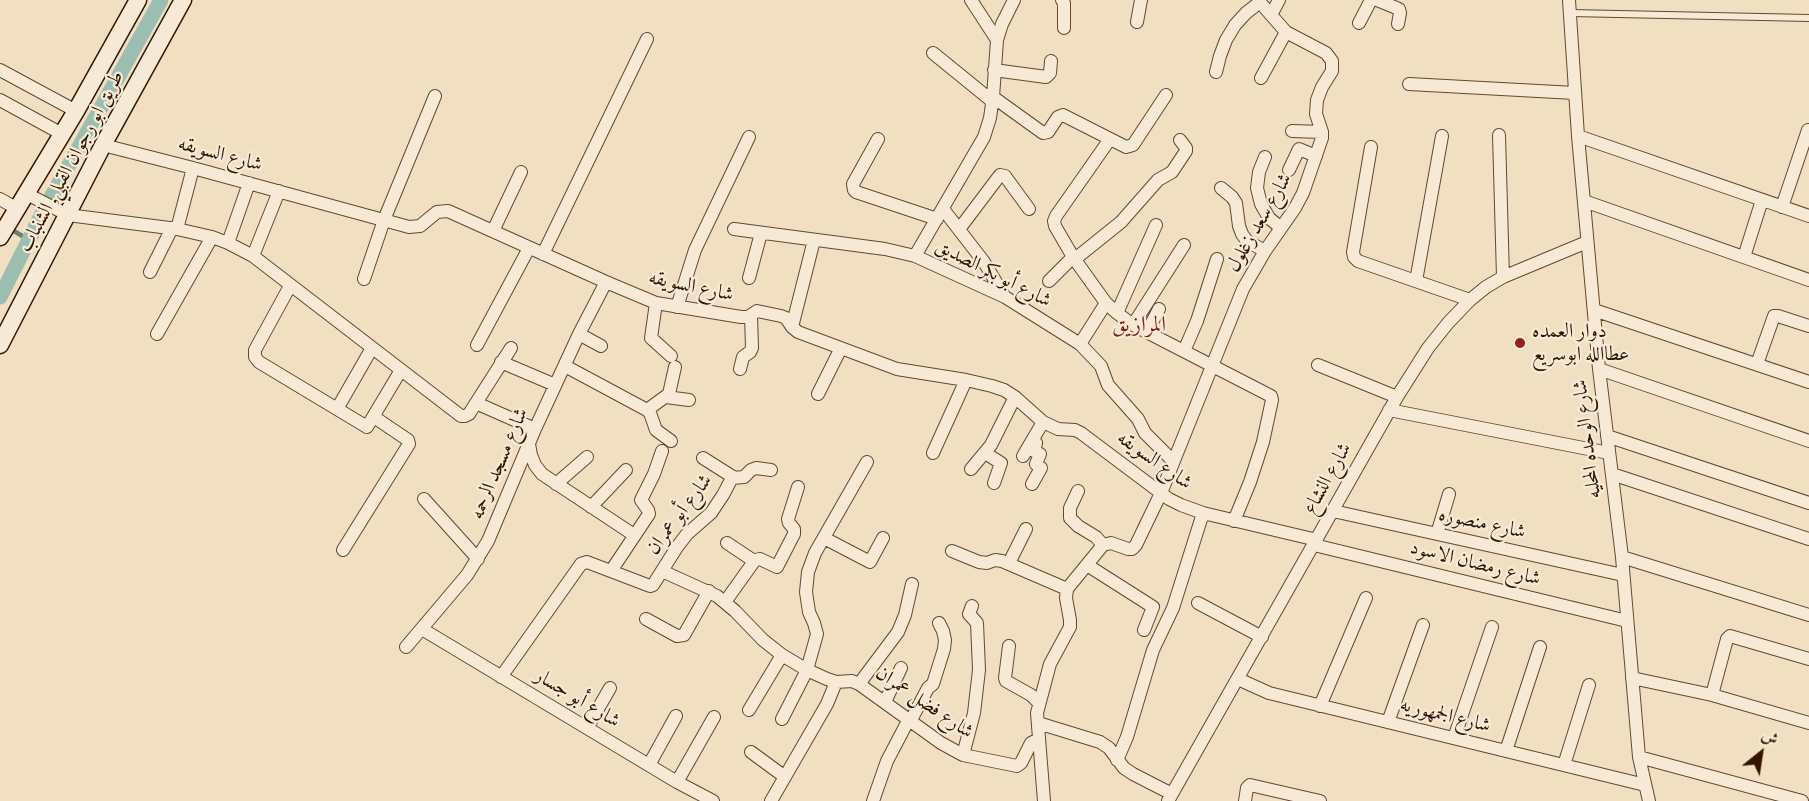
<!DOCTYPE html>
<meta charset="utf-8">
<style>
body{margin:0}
#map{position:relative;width:1809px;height:801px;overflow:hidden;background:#f1dfc2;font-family:"Libre Bodoni",Amiri,serif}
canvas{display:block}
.north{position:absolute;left:1731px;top:723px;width:60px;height:60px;-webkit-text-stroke:4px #f6ead7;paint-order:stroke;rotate:30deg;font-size:16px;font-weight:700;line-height:24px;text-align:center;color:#331500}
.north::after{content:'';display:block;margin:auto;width:21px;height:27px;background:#331500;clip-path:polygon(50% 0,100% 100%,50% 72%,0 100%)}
</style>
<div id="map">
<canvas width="1809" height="801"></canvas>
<div class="north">ش</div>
</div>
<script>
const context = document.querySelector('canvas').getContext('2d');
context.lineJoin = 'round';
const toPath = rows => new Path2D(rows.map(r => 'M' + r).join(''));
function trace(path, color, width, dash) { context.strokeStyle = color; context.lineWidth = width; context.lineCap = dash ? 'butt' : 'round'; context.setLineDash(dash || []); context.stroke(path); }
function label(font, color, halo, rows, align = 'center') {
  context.font = font + ' "Libre Bodoni",Amiri,serif'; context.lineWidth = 4.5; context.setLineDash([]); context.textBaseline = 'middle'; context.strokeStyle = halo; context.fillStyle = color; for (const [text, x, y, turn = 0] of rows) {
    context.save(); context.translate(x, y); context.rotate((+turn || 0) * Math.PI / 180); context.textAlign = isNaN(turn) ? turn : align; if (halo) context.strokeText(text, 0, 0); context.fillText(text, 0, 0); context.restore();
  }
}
const stream = toPath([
 [14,231,29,240]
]);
const canal = toPath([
 [0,297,45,208,161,0]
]);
const lane = toPath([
 [1570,13,1809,18]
]);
const street = toPath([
 [971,0,997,40],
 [1062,0,1064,3,1064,28],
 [1377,0,1399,9,1400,13,1398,24],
 [1569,0,1578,136,1599,369,1622,557,1639,757,1649,801],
 [1271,15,1279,0],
 [1137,22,1141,0],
 [1359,23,1371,0],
 [933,53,992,101],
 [0,70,76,111],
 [994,70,1046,77,1050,73,1051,61],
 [1216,72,1220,56,1226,40,1235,25,1246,13,1260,2],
 [1261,78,1286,32],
 [1409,84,1575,93],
 [993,97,1043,133,1048,132,1058,117,1063,115,1126,147,1133,145,1166,95],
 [0,100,62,134],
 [1292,131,1322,132],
 [1499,135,1503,277],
 [1578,136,1809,216],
 [878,139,853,184,854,190,856,192,937,219],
 [1110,139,1056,216,1054,221,1055,226,1073,257,1106,303,1117,313,1133,325,1271,396,1272,400,1263,442,1250,482,1234,521],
 [103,145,193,168,409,227,420,226,437,212,448,211,606,282,656,303,741,317,748,317,757,311,781,316,786,318,792,327,798,332,897,369,966,380,992,386,1004,390,1015,397,1043,422,1058,429,1075,430,1081,433,1169,499,1181,505,1203,513,1317,540],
 [1371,147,1353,252,1354,257,1358,261,1470,300],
 [1265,157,1259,172,1257,188,1261,204,1269,218,1281,228],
 [1289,170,1299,149,1316,156],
 [1221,188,1232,197,1236,203,1239,226,1242,234,1247,241,1265,251],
 [25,193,68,215,177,229,212,237,228,243,253,256,461,416,465,416,469,414,511,348],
 [0,199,16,208],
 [1584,201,1809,280],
 [1782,207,1808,130],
 [943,209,984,262,1005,297],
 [960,228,1000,175,1005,176,1029,209],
 [177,229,193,168],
 [734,229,885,249,915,256,1005,297,1080,344,1101,366,1108,385,1138,419,1145,433,1173,461],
 [493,231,521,172],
 [228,243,249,183],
 [543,254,647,39],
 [253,256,279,191],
 [915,256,984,137,990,118,993,97,997,40,1002,24,1014,0],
 [1744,257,1762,200],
 [1075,259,1121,222,1158,180,1172,172,1186,151,1186,148,1180,140],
 [150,272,172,228],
 [749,278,761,233],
 [364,279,384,220,435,96],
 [1049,281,1073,257],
 [1416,281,1442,136],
 [290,286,255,350,255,357,259,362,367,427,401,370],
 [656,303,651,338,671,356],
 [677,307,695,250,749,137],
 [1594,310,1809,382],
 [1117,313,1156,225],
 [1133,325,1184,245],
 [792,327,814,240],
 [1147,332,1159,309],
 [157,334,212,237],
 [579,334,601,346],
 [1080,344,1106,303],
 [477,345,529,248],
 [1184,351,1197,321,1217,259],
 [501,362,555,385],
 [1757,364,1774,316,1778,316,1809,326],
 [1318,365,1397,397],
 [565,366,647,410,650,413,656,430,671,441],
 [740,369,743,357,750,352,752,348,751,315],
 [1599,369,1809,441],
 [818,394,841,348],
 [666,397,689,400],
 [476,403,535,429],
 [337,409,372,348],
 [647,410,669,394,675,367],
 [1389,410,1609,453],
 [1607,436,1809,503],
 [1032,441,1036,443,1034,451,1040,454,1036,464,1041,468,1032,484],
 [529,444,531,455,535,465,542,474,634,535],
 [933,453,966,380],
 [985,453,1001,463,994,483],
 [1023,456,1043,422],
 [703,458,733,477],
 [971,469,991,445,1015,397],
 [1612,474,1809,539],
 [556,484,587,457],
 [1078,491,1070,508,1070,518,1078,526,1096,537,1103,545],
 [424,499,478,559],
 [591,507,626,470],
 [1333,511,1623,575],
 [1437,534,1449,494],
 [824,538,870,562,883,538],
 [727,543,754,561],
 [1314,545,1627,621],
 [343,550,409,444,408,440,374,417],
 [952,551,979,562,987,563,995,560,1002,561,1067,589],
 [1622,557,1809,615],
 [1009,563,1026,529],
 [1087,565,1153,607,1144,630],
 [611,571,649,514,648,510,641,500,654,474,662,451],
 [662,571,717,596,735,611,763,640,782,655,807,670,827,679,836,682,852,681,859,684,941,743,963,755,1017,766,1021,763,1031,743,1039,739],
 [725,602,755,560,760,559,777,567,794,534,794,529,789,523,788,519,798,487],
 [1198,603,1262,637],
 [646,619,677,636,684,635,709,591],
 [422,629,677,782,713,801],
 [1009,646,1005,678,1006,681,1031,695,1039,703],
 [406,647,467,575,488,541,535,429,579,334,606,282],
 [501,677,581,564,587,562,650,586,653,585,677,547,687,534,711,513,723,495,732,478,744,477,751,470,756,468,771,470],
 [1632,678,1712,695,1809,723],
 [1238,679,1269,693,1645,785],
 [859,684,898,632,905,615,912,584],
 [1712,695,1727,639,1730,636,1809,659],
 [885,702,901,668],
 [1320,706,1366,598],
 [749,710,782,655],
 [782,719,807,670,817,634,814,623,809,612,806,592,808,572,815,553,867,462],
 [911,720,928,688,933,684,944,649,945,640,943,631,939,623],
 [1388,722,1423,625],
 [1038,723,1100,742,1109,748,1124,768,1133,774,1172,794],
 [587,728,610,688],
 [1454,738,1492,627],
 [1506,751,1540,647],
 [751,752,785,777],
 [963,755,974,713,979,670,977,623,969,614,972,606],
 [1639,757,1802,801],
 [1117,760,1127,737,1153,650,1173,608,1203,513],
 [649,765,676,716],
 [1564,765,1589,685],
 [677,782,714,717],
 [771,801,827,704,836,682],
 [873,801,887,761,909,719],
 [1044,801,1037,713,1050,664,1070,627,1070,620,1066,598,1067,589,1103,545,1111,543,1128,549,1132,549,1136,545,1161,493,1243,289,1265,251,1295,208,1303,193,1322,138,1322,132,1316,114,1317,100,1322,87,1332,71,1332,61,1326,53,1286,32,1258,0],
 [1168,801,1397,397,1428,348,1448,323,1470,300,1486,287,1503,277,1587,242],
 [1245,801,1247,788,1250,785,1320,801]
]);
const secondary = toPath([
 [0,237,76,111,138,0],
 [0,345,103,145,183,0]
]);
const markers = [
 [1520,343,6,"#8f2418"]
];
const streetNames = [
 ["شارع السويقه",220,155,15],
 ["طريق ابو رجوان القبلي, الشنباب",72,162,-62],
 ["شارع سعد زغلول",1260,223,-60],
 ["شارع أبو بكر الصديق",993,274,27],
 ["شارع السويقه",691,287,12],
 ["شارع الوحده المحليه",1588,439,-97],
 ["شارع السويقه",1154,461,35],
 ["شارع مسجد الرحمه",500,464,-67],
 ["شارع النشاع",1328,479,-61],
 ["شارع أبو عمران",680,515,-53],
 ["شارع منصوره",1482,524,12],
 ["شارع رمضان الاسود",1475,564,14],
 ["شارع أبو جسار",577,699,31],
 ["شارع فضل عمران",924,703,34],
 ["شارع الجمهوريه",1445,716,14]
];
const poiNames = [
 ["دوار العمده",1532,332],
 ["عطاالله ابوسريع",1532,355]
];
const quarterNames = [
 ["المرازيق",1139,326]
];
trace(stream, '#717a6b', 4.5);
trace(canal, '#9bbdb2', 15);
trace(lane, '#624830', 8);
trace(street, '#624830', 14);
trace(secondary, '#331500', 19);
trace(lane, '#f6ead7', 6);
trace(street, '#f6ead7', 12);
trace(secondary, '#f6ead7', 16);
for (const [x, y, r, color] of markers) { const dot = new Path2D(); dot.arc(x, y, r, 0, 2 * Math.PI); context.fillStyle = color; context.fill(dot); trace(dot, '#f6ead7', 2); }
label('20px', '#331500', '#f6ead7', streetNames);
label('20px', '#331500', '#f6ead7', poiNames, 'left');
label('22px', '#7a1f14', '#f6ead7', quarterNames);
</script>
